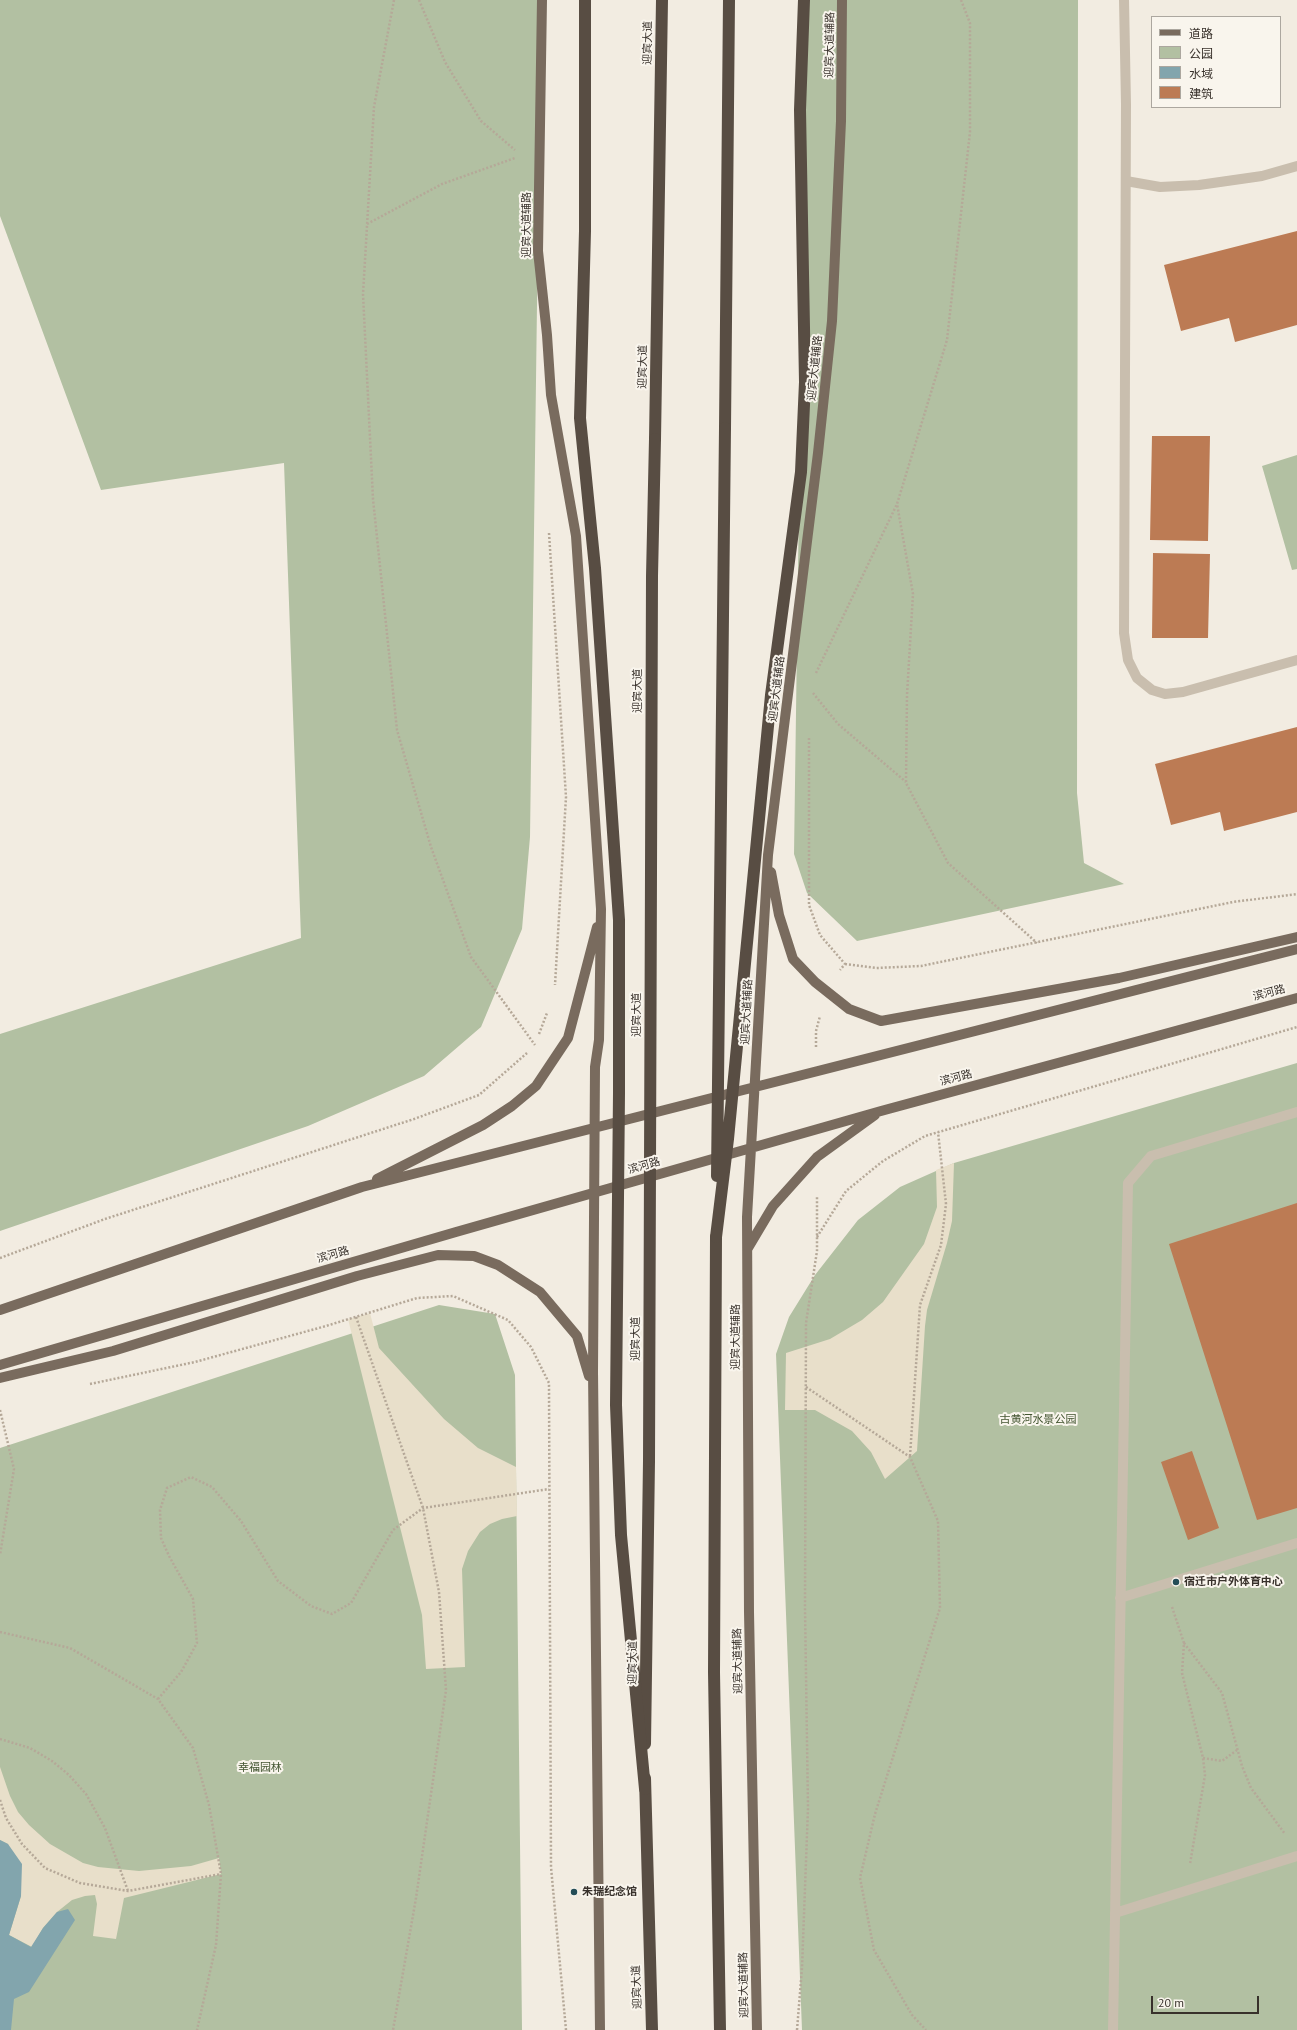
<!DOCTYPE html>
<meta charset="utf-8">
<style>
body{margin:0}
#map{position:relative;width:1297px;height:2030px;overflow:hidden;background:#f2ece1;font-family:"PT Sans","Noto Sans SC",sans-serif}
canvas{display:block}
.legend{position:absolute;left:1151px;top:16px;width:130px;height:92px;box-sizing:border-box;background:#f9f5ed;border:1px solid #aca79f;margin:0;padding:5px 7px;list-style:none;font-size:12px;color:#38312b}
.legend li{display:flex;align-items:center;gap:8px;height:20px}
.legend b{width:20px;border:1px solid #aca79f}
.scale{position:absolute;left:1151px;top:1996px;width:108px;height:18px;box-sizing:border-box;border:2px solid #38312b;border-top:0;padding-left:5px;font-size:12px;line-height:14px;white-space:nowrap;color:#38312b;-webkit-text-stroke:3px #f9f5ed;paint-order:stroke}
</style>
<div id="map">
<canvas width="1297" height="2030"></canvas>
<ul class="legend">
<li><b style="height:5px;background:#796b5e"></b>道路</li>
<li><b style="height:11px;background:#b2c0a2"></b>公园</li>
<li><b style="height:11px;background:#82a5ad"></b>水域</li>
<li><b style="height:11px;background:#bc7b54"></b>建筑</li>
</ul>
<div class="scale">20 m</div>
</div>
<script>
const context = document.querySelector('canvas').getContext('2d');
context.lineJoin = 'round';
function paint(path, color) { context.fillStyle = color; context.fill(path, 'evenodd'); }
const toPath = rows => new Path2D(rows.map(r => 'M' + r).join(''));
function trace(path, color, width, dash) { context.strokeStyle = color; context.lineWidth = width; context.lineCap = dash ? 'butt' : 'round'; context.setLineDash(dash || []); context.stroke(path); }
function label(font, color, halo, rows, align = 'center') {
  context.font = font + ' "PT Sans","Noto Sans SC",sans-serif'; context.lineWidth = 4; context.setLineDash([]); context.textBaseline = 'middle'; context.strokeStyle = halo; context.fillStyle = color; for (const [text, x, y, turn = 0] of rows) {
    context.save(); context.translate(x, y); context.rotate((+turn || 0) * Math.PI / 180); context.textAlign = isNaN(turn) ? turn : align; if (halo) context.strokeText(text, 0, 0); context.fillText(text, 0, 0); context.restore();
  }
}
const green = toPath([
 [0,0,541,0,530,837,522,929,481,1027,424,1076,308,1126,0,1231,0,1034,301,938,284,463,101,490,0,216],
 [806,0,1078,0,1077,793,1084,863,1124,884,857,941,807,893,794,854],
 [1297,455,1297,569,1292,570,1262,466],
 [1297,1063,1297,2030,802,2030,776,1354,789,1317,815,1275,858,1220,900,1187,954,1163],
 [439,1305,495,1314,515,1375,522,2030,0,2030,0,1448]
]);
const plaza = toPath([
 [954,1163,952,1221,947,1243,927,1310,925,1326,917,1451,885,1479,871,1452,852,1431,815,1410,785,1410,786,1353,830,1339,862,1320,883,1302,924,1244,937,1207,936,1170],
 [370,1313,379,1348,444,1419,478,1448,516,1467,517,1516,502,1519,490,1524,480,1532,468,1551,462,1569,465,1667,426,1669,422,1615,348,1319],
 [0,1767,10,1796,18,1812,29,1825,50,1844,83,1863,98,1867,139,1871,191,1866,219,1858,221,1874,124,1898,116,1939,93,1936,97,1904,95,1895,85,1896,72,1900,57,1912,43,1928,32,1947,9,1935,21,1896,8,1844,0,1840]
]);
const water = toPath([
 [0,1840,8,1844,22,1864,21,1896,9,1935,31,1947,43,1928,57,1912,68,1909,75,1920,29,1992,14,1999,11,2030,0,2030]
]);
const building = toPath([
 [1297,231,1297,325,1235,342,1229,318,1181,331,1164,265],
 [1152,436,1210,436,1208,541,1150,540],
 [1153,553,1210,554,1208,638,1152,638],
 [1297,727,1297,812,1224,831,1220,812,1171,825,1155,764],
 [1297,1203,1297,1508,1257,1520,1169,1244],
 [1192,1451,1219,1528,1188,1540,1161,1462]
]);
const path = toPath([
 [394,0,374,107,363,294,373,499,397,730,431,847,471,957,535,1045],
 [419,0,445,62,481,121,515,150],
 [961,0,970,23,970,132,947,340,897,504,913,594,907,695,906,783,948,863,1037,943],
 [367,224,442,184,515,158],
 [549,533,566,797,555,985],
 [816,673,897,504],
 [813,693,838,724,906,782],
 [809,738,809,905,820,935,845,964,840,970],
 [845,964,876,968,921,966,1233,902,1297,894],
 [539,1034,547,1013],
 [816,1047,816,1031,820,1016],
 [817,1237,846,1191,883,1161,925,1136,1297,1027],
 [0,1258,105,1219,414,1119,479,1095,527,1053],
 [356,1317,423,1508,439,1592,446,1690,416,1898,393,2030],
 [90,1384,195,1362,326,1326,417,1298,453,1296,508,1320,531,1347,549,1383,551,1867,566,2030],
 [806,1387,910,1457,938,1521,940,1608,875,1814,860,1878,874,1950,912,2015,926,2030],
 [0,1410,14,1469,0,1555],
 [910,1456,920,1305,941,1245,946,1204,938,1132],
 [1172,1607,1184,1643,1182,1673,1203,1758,1205,1775,1190,1864],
 [0,1632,70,1648,158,1699,193,1748,209,1805,221,1874,216,1945,197,2030],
 [1184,1643,1222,1693,1242,1766,1251,1788,1285,1834],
 [158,1699,181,1672,197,1643,193,1599,169,1556,161,1538,160,1510,167,1488,191,1477,212,1487,241,1521,278,1581,311,1606,332,1614,351,1603,393,1530,423,1508,549,1489],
 [0,1739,30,1748,52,1761,69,1775,86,1794,105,1828,128,1891],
 [1203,1758,1222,1761,1237,1750],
 [0,1800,6,1818,22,1844,45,1868,80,1883,128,1891,221,1874],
 [797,2030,802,1968,808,1808,805,1608,806,1323,817,1251,817,1196]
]);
const minor = toPath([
 [1124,0,1126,104,1124,633,1128,660,1137,678,1152,690,1165,694,1183,692,1297,660],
 [1126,181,1160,187,1199,185,1262,176,1297,166],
 [1120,1598,1297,1543],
 [1115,1913,1297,1856],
 [1113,2030,1128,1183,1151,1156,1297,1112]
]);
const major = toPath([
 [542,0,538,251,547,335,551,395,576,536,601,909,599,1040,595,1067,593,1371,600,2030],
 [771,872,779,915,793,959,815,982,849,1009,881,1021,1119,978,1297,937],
 [377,1179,483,1125,512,1106,536,1086,568,1038,597,927],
 [748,1248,773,1206,817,1157,875,1115],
 [0,1310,362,1187,1297,949],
 [0,1365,456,1232,881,1111,1297,998],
 [0,1378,113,1351,357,1276,438,1255,474,1256,498,1265,540,1292,577,1336,589,1376],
 [757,2030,749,1612,747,1217,768,855,818,453,832,321,841,121,842,0]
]);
const highway = toPath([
 [725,428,729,0],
 [655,439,662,0],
 [716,1237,714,1672,720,2030],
 [645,1744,649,1461],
 [645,1778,652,2030]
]);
const highwayBridge = toPath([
 [585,0,585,231,580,418,595,568,619,920,619,1093,616,1405,621,1535,645,1789],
 [717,1176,725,428],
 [716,1237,728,1139,771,695,801,472,805,382,800,110,804,0],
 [649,1461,652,576,655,439]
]);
const markers = [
 [1176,1582,4,"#244d57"],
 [574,1892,4,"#244d57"]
];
const streetNames = [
 ["迎宾大道",648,43,-89],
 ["迎宾大道辅路",830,45,-89],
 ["迎宾大道辅路",527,225,-90],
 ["迎宾大道",643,367,-89],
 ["迎宾大道辅路",815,368,-84],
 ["迎宾大道辅路",777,689,-83],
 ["迎宾大道",638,691,-90],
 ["滨河路",1269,993,-15],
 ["迎宾大道辅路",747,1012,-87],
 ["迎宾大道",637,1015,-90],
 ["滨河路",956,1078,-15],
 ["滨河路",644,1166,-16],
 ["滨河路",333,1255,-16],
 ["迎宾大道辅路",736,1337,-90],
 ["迎宾大道",636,1339,-90],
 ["迎宾大道辅路",738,1661,-91],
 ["迎宾大道",633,1663,-89],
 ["迎宾大道辅路",744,1985,-91],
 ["迎宾大道",637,1987,-92]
];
const parkNames = [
 ["古黄河水景公园",1038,1420],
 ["幸福园林",260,1768]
];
const poiNames = [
 ["宿迁市户外体育中心",1184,1582],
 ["朱瑞纪念馆",582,1892]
];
paint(green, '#b2c0a2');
paint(plaza, '#e8dfca');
paint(water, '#82a5ad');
paint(building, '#bc7b54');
trace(path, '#b5a898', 2.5, [2, 2]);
trace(minor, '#c9beae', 10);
trace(major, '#796b5e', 10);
trace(highway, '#584d43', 12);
trace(highwayBridge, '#584d43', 12);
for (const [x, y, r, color] of markers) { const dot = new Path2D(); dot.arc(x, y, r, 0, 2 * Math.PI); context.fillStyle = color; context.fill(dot); trace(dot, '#f9f5ed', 1.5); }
label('11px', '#38312b', '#f9f5ed', streetNames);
label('11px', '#435531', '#f9f5ed', parkNames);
label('bold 11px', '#38312b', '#f9f5ed', poiNames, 'left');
</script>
